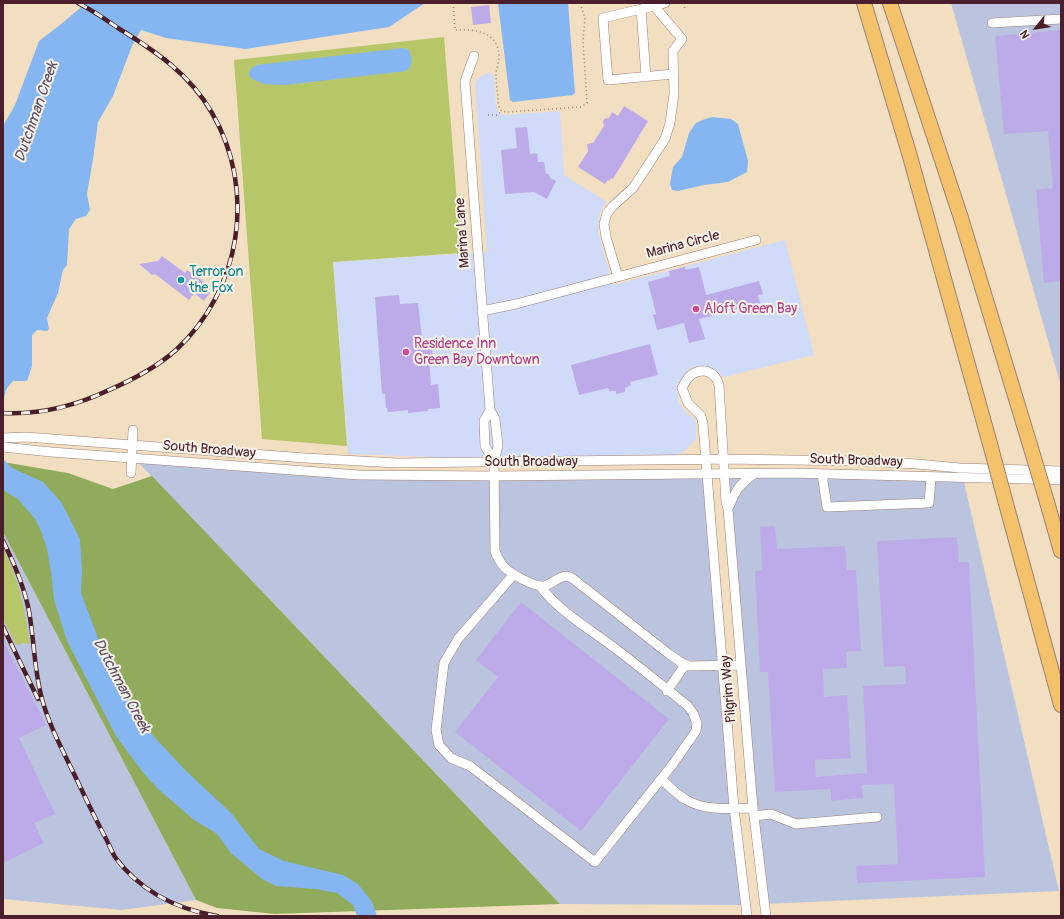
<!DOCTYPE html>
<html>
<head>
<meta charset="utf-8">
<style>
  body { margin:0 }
  #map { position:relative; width:1064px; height:919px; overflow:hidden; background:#f2dfc1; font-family:Pangolin,sans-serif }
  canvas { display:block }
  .frame { position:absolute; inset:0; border:4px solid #4a1f2b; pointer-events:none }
  .north { position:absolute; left:1016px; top:8px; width:40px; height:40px; -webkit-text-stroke:3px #f7f3e8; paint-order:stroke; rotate:240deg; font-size:11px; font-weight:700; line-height:16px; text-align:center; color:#4a1f2b }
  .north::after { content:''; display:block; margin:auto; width:14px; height:18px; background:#4a1f2b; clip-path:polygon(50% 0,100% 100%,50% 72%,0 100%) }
</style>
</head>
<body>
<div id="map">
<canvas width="1064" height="919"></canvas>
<div class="frame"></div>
<div class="north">N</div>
</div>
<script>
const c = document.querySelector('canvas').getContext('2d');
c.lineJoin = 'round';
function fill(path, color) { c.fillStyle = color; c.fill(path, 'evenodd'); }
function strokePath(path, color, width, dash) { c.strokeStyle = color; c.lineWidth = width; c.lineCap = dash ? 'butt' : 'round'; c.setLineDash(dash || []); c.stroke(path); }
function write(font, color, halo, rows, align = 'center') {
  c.font = font + ' Pangolin,sans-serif'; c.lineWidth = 4; c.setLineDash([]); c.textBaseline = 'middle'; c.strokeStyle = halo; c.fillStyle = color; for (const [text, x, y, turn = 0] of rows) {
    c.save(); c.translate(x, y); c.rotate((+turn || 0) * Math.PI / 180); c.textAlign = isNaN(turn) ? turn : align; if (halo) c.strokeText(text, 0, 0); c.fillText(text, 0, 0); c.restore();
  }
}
const built = new Path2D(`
  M489,72L494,76L496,106L498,111L501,114L506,115L560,111L564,175L607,202L602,208L599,216L598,232L613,285L785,240L814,355L724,377L708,367L698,366L688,370L677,385L679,403L688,414L695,419L696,425V439L685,451L675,455L456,458L348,454L333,262L487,252L475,84L478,78Z`);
const industrial = new Path2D(`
  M951,3H1061V386Z
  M134,458L302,472L707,475L745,905L560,904Z
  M724,474L963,478L1059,891L764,904Z
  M3,532L196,900L122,910L3,899Z`);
const green = new Path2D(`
  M444,37L461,253L333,262L347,446L262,439L234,60Z
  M3,548C19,579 25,609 30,644L23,643L18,645L15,643L3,619Z`);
const forest = new Path2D(`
  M3,462L68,473L113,489L152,476L560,904L275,914L217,908L196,900L3,532Z`);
const water = new Path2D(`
  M83,3H425L389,27L245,49L166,38L141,30L132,46L113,96L98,122L93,159L87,194L90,210L86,216L76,219L69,229L67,265L63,270L58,293L47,318L49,329L47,331L37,330L32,335V366L27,381H13L7,388L3,401V126L15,105L39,41L60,25L80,8Z
  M498,3H568L575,93L573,95L513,102L510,100Z
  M403,48L409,50C412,59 414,65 406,71L285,85L264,84L252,79L249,75C249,70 252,67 257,65Z
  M712,117L731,119L738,124L748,161L747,172L728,182L704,185L678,191L672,190L670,184L673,167L682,157L689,133L696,123L705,119Z
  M3,459L12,468L43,482L61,502L72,523L80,540L82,570L81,593L102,649L145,727L186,771L231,813L259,849L284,861L343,875L358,884L372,902L377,916H357L353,905L337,893L315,889L276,886L262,879L231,853L216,833L194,820L157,788L141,770L116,736L67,641L54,600L52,579L47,549L41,531L35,519L18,499L3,490Z`);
const building = new Path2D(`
  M489,5L491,23L473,25L471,7Z
  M1061,30V281L1044,283L1036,190L1053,188L1048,131L1004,134L995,36Z
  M624,106L648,121L613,179L611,178L609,181L608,180L605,184L578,167L588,151L587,144L593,143L604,126L603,122L604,119L609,118L612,112L618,116Z
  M527,127L530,154L537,153L538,162H544L546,174H549L550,178L556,181L547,199L534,192L505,194L501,150L517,148L515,128Z
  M162,256L185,273L187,270L204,282L201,286L210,293L204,301L194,293L189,300L155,274L152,275L139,264L158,261Z
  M685,267L686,270L699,267L706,295L759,281L763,294L758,295L760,303L699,319L705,339L689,343L684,323L657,330L653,315L656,314L648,282L670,276L669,271Z
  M399,295L400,304L418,303L422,339H427L428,348H432L433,356L429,357L431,385L438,384L440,408L428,409V411L408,413V410L388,412L387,408H386L385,393L382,394L375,297Z
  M650,344L658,375L630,382L631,385L625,388V392L616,394V391H609L608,388L579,395L571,365Z
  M775,526L777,549L845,546L847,570H856L861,651L846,652L847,668L823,669L824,697L847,695L851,758L815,760L816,777L867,773L863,686L906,684L905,666L884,667L877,541L957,537L959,562H969L985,877L857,883L856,866L898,864L894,784L862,785L863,798L831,801V789L775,792L768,672H760L755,571L762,570L760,527Z
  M521,602L669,719L581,831L455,732L498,677L476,660Z
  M3,640L46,725L19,738L55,814L34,823L44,843L3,863Z`);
const path = new Path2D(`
  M453,3L455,30C474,29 499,31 499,57C499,63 496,69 496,75C496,82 497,90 498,97C498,102 498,107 502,111L507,112L581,107L587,103L583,41L585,18L580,3
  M684,3L685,11
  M488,115H497L502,111`);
const minor = new Path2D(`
  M654,6L665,3
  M641,9L646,77
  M992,23L1061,19
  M474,56L465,81L490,410L495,419L498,446L494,462L495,551C497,557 500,562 504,567C511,574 534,587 544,586C554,584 561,572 572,578L669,654L682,663L689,666L741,665
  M618,277L606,237L604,224L607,213L613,206L633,188L665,139L670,123L674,94L673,51L682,39L654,6L603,18L608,80L674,74
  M482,311L516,304L756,240
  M490,410L484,421L485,446L494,462
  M3,438L26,437L305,458L397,463L724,459L860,461L917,464L960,468L1061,471
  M3,447L51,452L359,475L494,476L792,473L1061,480
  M131,473L133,430
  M822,474L827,507L929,503L931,477
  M728,509C735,492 738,485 754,474
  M514,574L458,639L444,663L436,730L439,745L451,758L470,766L595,862L673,764L696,731L697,723L693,713L688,706C662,685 635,663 608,643C585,626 558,610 540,586
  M667,691L685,665
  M661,779C669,786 676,794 685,799C706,812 729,808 753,808
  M754,816L771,814L796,824L877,817
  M747,916L734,808L703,424L701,416L688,403L682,388C684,384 687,378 691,375C703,367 715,371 719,385L726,502L728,509L753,808L766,916`);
const highway = new Path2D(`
  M864,3L909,153L990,444
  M890,3L961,218L1030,445
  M1005,500L1061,705
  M1047,502L1061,551`);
const rail = new Path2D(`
  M3,413C41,415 75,406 109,390C132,380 157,367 176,350C241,290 257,190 212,113C190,74 155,51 118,28C105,19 92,10 78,3
  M3,541C14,563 24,586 29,611C34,639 34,667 41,695C48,724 63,751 76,778C85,797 94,816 104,835C108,842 111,850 115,857C140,891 176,909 217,916
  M3,627L38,699`);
const highwayBridge = new Path2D(`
  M990,444L1005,500
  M1030,445L1047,502`);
const markers = [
  [181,280,4,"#0f9aa8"],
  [696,309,4,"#d1479c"],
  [406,352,4,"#d1479c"]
];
const streetNames = [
  ["Marina Lane",463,233,-94],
  ["Marina Circle",683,245,-15],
  ["South Broadway",209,450,5],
  ["South Broadway",856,461,2],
  ["South Broadway",531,462],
  ["Pilgrim Way",729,689,-95]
];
const cultureNames = [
  ["Terror on",189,272],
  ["the Fox",189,288]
];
const hotelNames = [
  ["Aloft Green Bay",704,309],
  ["Residence Inn",414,344],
  ["Green Bay Downtown",414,360]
];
const waterNames = [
  ["Dutchman Creek",37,112,-71],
  ["Dutchman Creek",121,686,62]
];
fill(built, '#d0daf9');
fill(industrial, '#bac4de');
fill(green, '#b7c669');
fill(forest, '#91ab5d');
fill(water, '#85b6f1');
fill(building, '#bdabe9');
strokePath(minor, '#9e7f76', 10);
strokePath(highway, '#9e7f76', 16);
strokePath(path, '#9e7f76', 1.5, [1, 3]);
strokePath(minor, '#fff', 9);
strokePath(highway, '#f4c26a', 14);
strokePath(rail, '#4a1f2b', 4.5);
strokePath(rail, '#f7f3e8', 3, [9]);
strokePath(highwayBridge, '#9e7f76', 16, []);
strokePath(highwayBridge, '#f4c26a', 14);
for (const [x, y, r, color] of markers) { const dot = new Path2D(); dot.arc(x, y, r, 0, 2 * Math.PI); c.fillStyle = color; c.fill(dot); strokePath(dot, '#f7f3e8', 1.5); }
write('14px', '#4a1f2b', '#f7f3e8', streetNames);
write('14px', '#0d838f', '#f7f3e8', cultureNames, 'left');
write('14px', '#b23c85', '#f7f3e8', hotelNames, 'left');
write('italic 15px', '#5c4c66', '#f7f3e8', waterNames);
</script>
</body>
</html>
